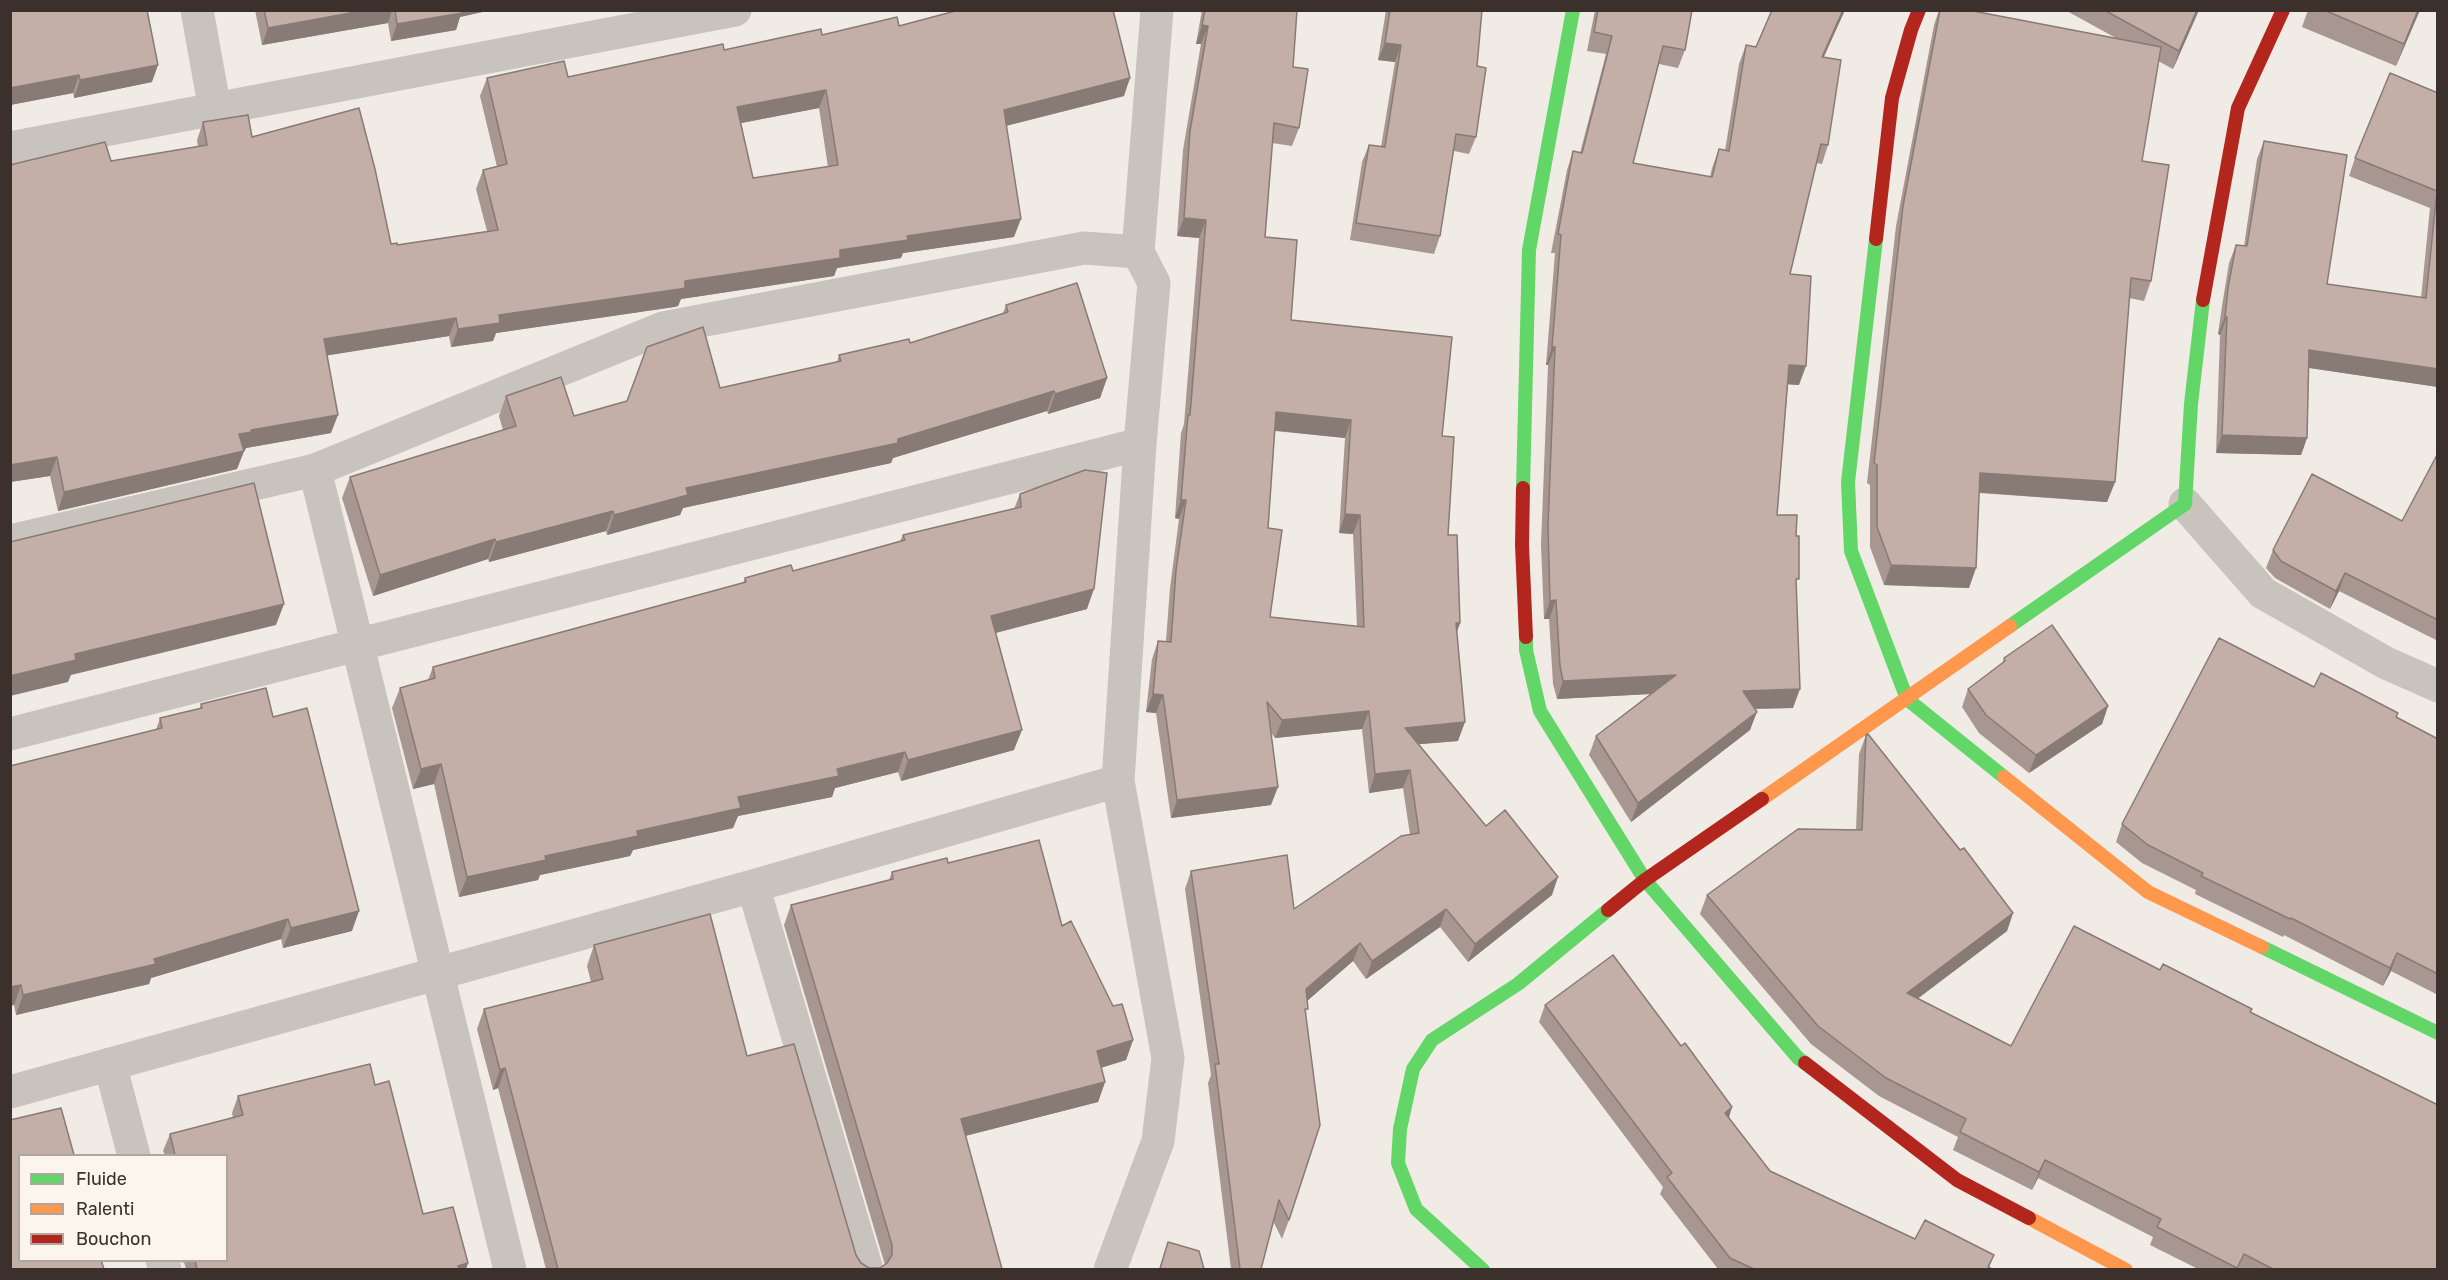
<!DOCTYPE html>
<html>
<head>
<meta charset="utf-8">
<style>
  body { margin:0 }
  #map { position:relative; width:2448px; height:1280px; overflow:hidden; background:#f0ebe5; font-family:Rubik,sans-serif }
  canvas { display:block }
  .frame { position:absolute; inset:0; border:12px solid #3b302b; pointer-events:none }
  .legend { position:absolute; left:18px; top:1154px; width:210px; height:108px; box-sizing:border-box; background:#fbf5ee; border:2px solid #aea6a0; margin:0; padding:8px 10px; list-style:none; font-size:18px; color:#3b302b }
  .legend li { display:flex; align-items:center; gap:12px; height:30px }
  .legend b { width:30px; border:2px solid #aea6a0 }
</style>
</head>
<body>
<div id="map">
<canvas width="2448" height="1280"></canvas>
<div class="frame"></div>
<ul class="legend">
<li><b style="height:8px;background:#63d668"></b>Fluide</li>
<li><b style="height:8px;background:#ff974d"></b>Ralenti</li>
<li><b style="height:8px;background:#b3261e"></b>Bouchon</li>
</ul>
</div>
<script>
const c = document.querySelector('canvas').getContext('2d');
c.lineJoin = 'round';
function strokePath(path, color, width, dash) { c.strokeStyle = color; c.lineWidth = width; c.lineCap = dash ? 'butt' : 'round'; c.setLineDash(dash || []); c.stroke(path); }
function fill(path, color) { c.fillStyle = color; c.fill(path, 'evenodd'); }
const street = new Path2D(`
  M197,10L215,110
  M10,148L735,10
  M315,470L510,1270
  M2185,504L2263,593L2386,663L2438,686
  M10,541L315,470L663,328L1084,248L1138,252
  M10,734L1140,444
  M753,886L867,1270
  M110,1064L134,1156
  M10,1092L753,886L1118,781
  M162,1260L165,1270
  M1110,1270L1158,1141L1168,1058L1118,781L1140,444L1154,283L1138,252L1157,10`);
const fast = new Path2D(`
  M1876,239L1848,482L1851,551L1907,699L2004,777
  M1523,488L1529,250L1573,10
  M2010,626L2185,504L2191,404L2203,300
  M1526,637V650L1540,711L1645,880L1798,1058L1805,1063
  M2262,947L2438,1033
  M1483,1270L1416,1209L1398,1163L1400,1129L1413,1069L1432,1040L1518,984L1608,910`);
const slow = new Path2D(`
  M2004,777L2148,892L2262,947
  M1762,799L2010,626
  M2029,1218L2126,1270`);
const jam = new Path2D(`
  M1876,239L1892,98L1911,30L1919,10
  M2203,300L2238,108L2283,10
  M1523,488L1522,545L1526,637
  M1608,910L1645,880L1762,799
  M1805,1063L1957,1180L2029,1218`);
const wall = new Path2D(`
  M10,10L152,82L74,98L73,93L10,105Z
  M255,10H491L460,17L456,30L391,41L388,23L262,45Z
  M1202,10H1297L1293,67L1299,128L1292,146L1272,143L1265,237L1291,320L1442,436L1448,535L1460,623L1457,632L1458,741L1418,744L1486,826L1552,895L1468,962L1440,927L1366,979L1353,961L1307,1001L1289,1220L1282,1239L1273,1221L1261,1269H1231L1208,1083L1211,1075L1185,889L1191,871L1294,909L1410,835L1403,788L1369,793L1362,729L1275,738L1271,733V805L1171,818L1156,713L1146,712L1152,659L1158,641H1166L1170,588L1179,519L1175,518L1181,433L1184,424L1199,238L1177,236L1183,150L1201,44H1196ZM1275,431L1345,438L1339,533L1353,534L1357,627L1270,617L1268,528Z
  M1386,10H1482L1477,66L1476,137L1469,154L1454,151L1440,236L1434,254L1350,240L1362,162L1369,145L1381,147L1395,62L1378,60Z
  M1595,10H1692L1685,50L1678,68L1659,64L1633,163L1710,177L1712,168L1719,149L1725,151L1739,64L1746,45L1756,47L1845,10L1824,57L1828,145L1822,164L1816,163L1790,274L1799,385L1788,384L1777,515L1796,536V587L1793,708L1755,709L1750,730L1631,822L1589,755L1596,736L1650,694L1557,699L1553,684L1549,619H1544L1541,545L1548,365H1546L1555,253H1551L1567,170L1573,151L1580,153L1606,54L1587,51Z
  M1939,10H1968L2116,38L2065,10H2199L2173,69L2158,61L2142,161L2151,281L2144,301L2129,298L2115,482L2107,502L1979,493L1969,588L1884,585L1870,547V485L1867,483L1896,226L1934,25Z
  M2308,10H2420L2396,66L2302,27Z
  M899,26L1124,96L1006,126L1014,237L903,253L901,258L837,268L834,276L681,299L678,306L674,307L496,333L493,341L451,347L449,336L327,355L331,433L246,448L245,450L244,451L237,469L58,511L50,476L10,482V165L111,161L198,147L197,140L203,122L252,137L391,244L397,245L487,231L476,189L483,170L497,167L480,96L487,78L568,77L724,50L822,35ZM819,108L828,167L753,178L741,123Z
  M2438,93V387L2309,368L2307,438L2301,455L2216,453L2220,335L2218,334L2222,306L2229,263L2236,245L2244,246L2257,159L2264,141L2327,284L2421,298L2430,208L2349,176L2355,158Z
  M1006,305L1107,378L1100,398L1048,414L1047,411L893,458L891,463L683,508L680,515L607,535L606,531L489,562L488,559L373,596L342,498L350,477L503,430L499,416L506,396L574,416L720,388L837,362L839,355L910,343L1003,313Z
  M2438,453V641L2339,591L2330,609L2275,578L2266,568L2273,550L2402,521Z
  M1020,494L1087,609L995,633L1014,750L901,781L898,772L835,788L832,797L738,816L733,828L633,850L630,856L540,875L538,880L459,897L434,784L413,789L392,708L400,688L428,680L433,667L743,583L745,578L793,571L900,541L903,535L1014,509Z
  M2004,658L2108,706L2102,724L2029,773L1979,733L1962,707L1968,689L2002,664Z
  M2314,687L2398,713L2396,718L2438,739V995L2391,971L2383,986L2284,935L2283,937L2195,894L2196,890L2142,863L2116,842L2122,824Z
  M201,704L273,717L352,931L283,948L281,939L151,978L149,984L16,1015L14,1005L10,766L156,730L160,718L200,708Z
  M1866,735L2013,913L2007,931L1917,999L2011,1046L2160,970L2251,1013L2438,1269H2198L2150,1245L2153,1237L2038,1178L2032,1190L1953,1150L1958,1137L1879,1096L1811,1044L1700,914L1707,895L1856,830L1859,754Z
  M948,863L1062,926L1113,1006L1133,1040L1126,1060L1101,1068L1105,1082L1098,1102L965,1136L1002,1269H546L498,1088L493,1090L477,1029L484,1009L591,982L587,966L594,945L747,1056L861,1263L869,1268H880L885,1265L784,925L791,905L889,880L892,872Z
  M1545,1005L1681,1046L1732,1107L1729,1118L1770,1171L1915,1239L1994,1255L1989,1268L1992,1269H1718L1660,1194L1663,1187L1539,1022Z
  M375,1085L423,1214L468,1263L466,1269H186L184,1262L182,1263L181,1260H226V1155H165L163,1151L170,1134L233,1118L232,1113L238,1096Z
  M1168,1242L1204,1269H1159Z`);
const shadedWall = new Path2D(`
  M367,10H392L388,23L262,45L268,28Z
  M457,10H491L460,17L456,30L391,41L397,24Z
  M1843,10H1845L1815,75L1822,57Z
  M2197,10H2199L2173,69L2179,51Z
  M2418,10H2420L2396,66L2404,44Z
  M1202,25L1208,26L1201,44H1196Z
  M1385,43L1401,45L1395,62L1378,60Z
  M158,65L152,82L74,98L80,80Z
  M79,75L73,93L10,105V88Z
  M1130,78L1124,96L997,128L1004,110Z
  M826,90L819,108L731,125L737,107Z
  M1184,218L1206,220L1199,238L1177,236Z
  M1021,219L1014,237L903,253L901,258L837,268L834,276L681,299L678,306L674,307L496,333L493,341L451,347L458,329L499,315L685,281L840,250L907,236Z
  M2225,317H2227L2220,335L2218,334Z
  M456,318L449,336L318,357L324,339Z
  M1552,347H1555L1548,365H1546Z
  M2309,350L2438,369V387L2303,367Z
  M1789,365L1806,366L1799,385L1783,384Z
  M1107,378L1100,398L1048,414L1055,394Z
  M1054,391L1047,411L893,458L891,463L683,508L680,515L607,535L614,515L686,488L898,439Z
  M1276,412L1351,420L1345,438L1270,430Z
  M338,415L331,433L246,448L245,450L233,452L239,434L251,430Z
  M2222,435L2307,438L2301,455L2216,453Z
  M244,451L237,469L58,511L64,492Z
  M57,457L50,476L10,482V465Z
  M1980,473L2115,482L2107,502L1973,492Z
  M1181,500H1186L1179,519L1175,518Z
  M613,511L606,531L489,562L496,542Z
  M1345,514L1360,515L1353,534L1339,533Z
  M495,539L488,559L373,596L380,575Z
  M1891,565L1976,568L1969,588L1884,585Z
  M2345,573L2339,591L2330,609L2336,591Z
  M1094,589L1087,609L984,636L991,616Z
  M1556,600L1549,619H1544L1550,601Z
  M284,604L276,625L71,675L68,682L10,696V676L75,654Z
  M1456,623H1460L1453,642Z
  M1676,675L1669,693L1557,699L1563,681Z
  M1800,689L1793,708L1737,709L1743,691Z
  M1153,694L1163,695L1156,713L1146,712Z
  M2108,706L2102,724L2029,773L2036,755Z
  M1369,711L1362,729L1275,738L1282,720Z
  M1757,712L1750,730L1631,822L1638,803Z
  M1465,722L1458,741L1398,746L1405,728Z
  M1022,730L1014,750L901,781L908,760Z
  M905,752L898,772L835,788L832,797L738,816L733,828L633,850L630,856L540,875L538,880L459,897L467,877L637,831L738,797L837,769Z
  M441,764L434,784L413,789L421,769Z
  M1410,770L1403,788L1369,793L1375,774Z
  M1278,787L1271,805L1171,818L1177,800Z
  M1558,877L1552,895L1468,962L1475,944Z
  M1446,909L1440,927L1366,979L1372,961Z
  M359,911L352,931L283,948L291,928Z
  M2013,913L2007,931L1900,1012L1907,993Z
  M288,919L281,939L151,978L149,984L16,1015L23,995L154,959Z
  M1360,943L1353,961L1299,1008L1306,989Z
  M2397,953L2391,971L2383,986L2390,968Z
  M21,985L14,1005L10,1006V987Z
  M1133,1040L1126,1060L1090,1071L1097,1051Z
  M505,1068L498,1088L493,1090L500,1070Z
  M1105,1082L1098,1102L953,1139L961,1119Z
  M1732,1107L1726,1125L1725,1113Z
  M2045,1160L2038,1178L2032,1190L2039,1172Z
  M468,1263L466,1269H457L458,1266Z`);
const building = new Path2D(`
  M10,10H147L158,65L80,80L79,75L10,88Z
  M264,10H367L268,28Z
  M395,10H461L462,13L397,24Z
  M959,10H1113L1130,78L1004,110L1021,219L907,236L908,240L840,250V258L685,281V288L680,289L499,315L500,323L458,329L456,318L324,339L338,415L251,430L252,432L239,434L244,451L64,492L57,457L10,465V165L105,142L111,161L207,145L203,122L248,115L252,137L359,108L375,169L391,244L397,243V245L498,230L483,170L507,164L487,78L564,61L568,77L723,44L724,50L821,29L822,35L897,17L899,26ZM826,90L838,165L753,178L737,107Z
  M1205,10H1297L1293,67L1308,69L1299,128L1274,123L1265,237L1297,240L1291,320L1452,337L1442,436L1454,437L1448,535H1457L1460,623H1456L1465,722L1405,728L1486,826L1505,810L1558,877L1475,944L1446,909L1372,961L1360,943L1306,989L1308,1009H1305L1320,1125L1289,1220L1279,1200L1261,1269H1240L1215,1064H1219L1191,871L1287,855L1294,909L1401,836L1419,833L1410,770L1375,774L1369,711L1282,720L1267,702L1278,787L1177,800L1163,695L1153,694L1158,641L1171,642L1176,570L1186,500H1181L1188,415H1190L1206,220L1184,218L1190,131L1208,26L1202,25ZM1276,412L1351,420L1345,514L1360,515L1364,627L1270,617L1282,530L1268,528Z
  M1390,10H1482L1477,66L1486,68L1476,137L1456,134L1440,236L1356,223L1369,145L1385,147L1401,45L1385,43Z
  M1598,10H1692L1685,50L1663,46L1633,163L1712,177L1719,149L1729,151L1746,45L1756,47L1772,10H1843L1822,57L1841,60L1828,145L1821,144L1790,274L1811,276L1806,366L1789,365L1777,515H1797L1796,536H1799V579H1796L1800,689L1743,691L1757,712L1638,803L1596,736L1676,675L1563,681L1560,666L1556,600L1550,601L1548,526L1555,347H1552L1561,235L1558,234L1573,151L1582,153L1612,36L1594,32Z
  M1940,10H1968L2161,47L2142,161L2169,165L2151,281L2131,278L2115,482L1980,473L1976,568L1891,565L1877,527V465L1874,463L1903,206Z
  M2104,10H2197L2179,51Z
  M2324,10H2418L2404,44Z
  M2390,73L2438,93V369L2309,350L2307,438L2222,435L2227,317H2225L2228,288L2236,245L2247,246L2264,141L2347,155L2327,284L2426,298L2437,191L2355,158Z
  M1077,283L1107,378L1055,394L1054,391L898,439V443L686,488L688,495L614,515L613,511L496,542L495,539L380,575L350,477L516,426L506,396L561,377L574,416L627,401L647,347L703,327L720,388L841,361L839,355L909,339L910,343L1008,312L1006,305Z
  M2438,453V620L2345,573L2336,591L2281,561L2273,550L2312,474L2402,521Z
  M1085,470L1107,473L1094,589L991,616L1022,730L908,760L905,752L837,769L839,776L738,797L741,808L637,831L638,836L545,856L546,860L467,877L441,764L421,769L400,688L435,678L433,667L746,582L745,578L791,565L793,571L905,540L903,535L1021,507L1020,494Z
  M254,483L284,604L75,654L76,660L10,676V542Z
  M2052,625L2108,706L2036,755L1986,715L1968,689L2005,661L2004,658Z
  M2219,638L2314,687L2321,673L2398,713L2396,717L2438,739V974L2397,953L2390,968L2291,918L2290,919L2201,876L2203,873L2148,845L2122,824Z
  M266,688L273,717L307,708L359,911L291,928L288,919L154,959L156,964L23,995L21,985L10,987V766L162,728L160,718L202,708L201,704Z
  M1868,734L1960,850L1964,848L2013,913L1907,993L2011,1046L2074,926L2160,970L2163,964L2252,1009L2250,1012L2438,1105V1269H2273L2244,1254L2237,1268L2157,1227L2161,1219L2045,1160L2039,1172L1960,1132L1966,1119L1886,1078L1818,1026L1707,895L1798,829L1862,830L1866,735Z
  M1039,840L1062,926L1071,921L1113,1006L1122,1004L1133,1040L1097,1051L1105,1082L961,1119L1002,1269H558L505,1068L500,1070L484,1009L603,979L594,945L710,914L747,1056L794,1044L856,1255L861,1263L869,1268H880L887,1263L892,1255V1245L791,905L893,879L892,872L947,858L948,863Z
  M1613,955L1681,1046L1685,1043L1732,1107L1725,1113L1770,1171L1915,1239L1925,1220L1994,1255L1988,1267L1992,1269H1754L1730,1258L1667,1177L1672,1173L1545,1005Z
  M370,1064L375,1085L389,1081L423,1214L453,1207L468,1263L458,1266L459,1269H197L195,1260H226V1155H175L170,1134L243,1115L238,1096Z
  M61,1108L74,1155H20V1260H101L104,1269H10V1120Z
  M1168,1242L1199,1251L1204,1269H1160Z`);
strokePath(street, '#c9c3be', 33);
strokePath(fast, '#63d668', 14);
strokePath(slow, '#ff974d', 14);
strokePath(jam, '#b3261e', 14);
fill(wall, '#a89690');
fill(shadedWall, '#887a75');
fill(building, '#c3afa7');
strokePath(building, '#887a75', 1.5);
</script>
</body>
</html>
